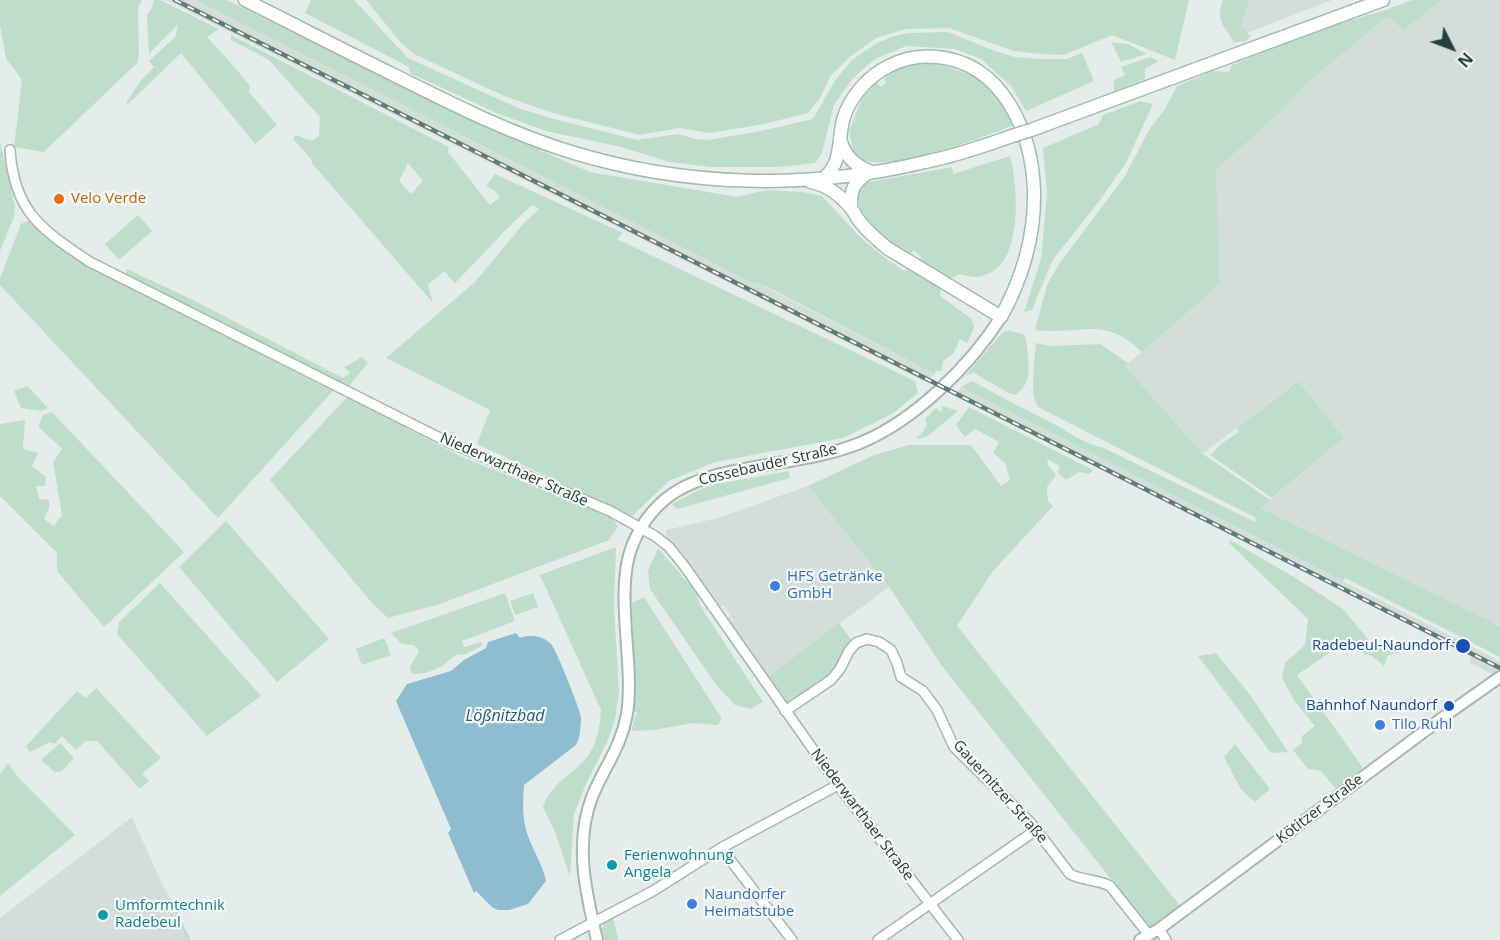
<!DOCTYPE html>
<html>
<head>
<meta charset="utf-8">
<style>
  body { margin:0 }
  #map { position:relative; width:1500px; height:940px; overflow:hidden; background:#e4edeb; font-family:"Open Sans",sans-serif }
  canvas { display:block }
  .north { position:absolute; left:1422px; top:18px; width:60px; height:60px; -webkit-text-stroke:4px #f5faf8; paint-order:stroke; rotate:132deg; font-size:16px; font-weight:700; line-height:24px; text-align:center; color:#243f3c }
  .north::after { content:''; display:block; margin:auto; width:21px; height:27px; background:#243f3c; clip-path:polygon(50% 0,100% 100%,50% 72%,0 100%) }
</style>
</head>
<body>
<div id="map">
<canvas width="1500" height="940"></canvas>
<div class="north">N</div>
</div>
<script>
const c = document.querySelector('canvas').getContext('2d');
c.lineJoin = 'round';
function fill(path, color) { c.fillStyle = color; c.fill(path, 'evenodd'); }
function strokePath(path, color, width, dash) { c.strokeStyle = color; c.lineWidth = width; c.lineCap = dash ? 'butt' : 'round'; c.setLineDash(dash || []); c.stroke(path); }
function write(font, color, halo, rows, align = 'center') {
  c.font = font + ' "Open Sans",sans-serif'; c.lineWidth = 4.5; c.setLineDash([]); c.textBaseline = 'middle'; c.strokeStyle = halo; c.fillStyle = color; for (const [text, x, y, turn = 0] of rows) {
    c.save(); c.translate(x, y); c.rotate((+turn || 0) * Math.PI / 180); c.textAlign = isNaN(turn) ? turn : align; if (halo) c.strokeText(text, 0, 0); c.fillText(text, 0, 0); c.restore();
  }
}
const built = new Path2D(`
  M166,0H196L751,282L764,285L771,290L935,374L926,382Z
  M1241,0H1332L1239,36Z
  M1442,0H1500V626L1261,508L1344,438L1297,381L1203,454L1125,366L1220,284L1216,170L1276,116L1310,81L1382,21L1390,17L1403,31Z
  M961,387L1500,661V672L1493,675L1469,662L1471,656L1462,651L953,395Z
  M808,486L889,587L768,677L728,621L730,613L724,606H717L666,537V530L718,518Z
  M132,817L187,940H0V918Z`);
const green = new Path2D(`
  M0,0H142L138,8L139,57L137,63L44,152L14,147L22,80L6,58L0,25Z
  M154,0H160L219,29L207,37C223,54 236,68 250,86L249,92L277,125L255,144L181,53L128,104L126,103L141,80L154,67L149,61L176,36L178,24L149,54L147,14L152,8Z
  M196,0H227L458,114L590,172L737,197L766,190L803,192L822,196L858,235L880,254L904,271L907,269L941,288L940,296L972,319L974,328L967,343L960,339L953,354L943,361L942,371H935V374L764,285L751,282Z
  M311,0H354L408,58L518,108L554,119L637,140L678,134L696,139L709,140L766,130L813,119L836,79L852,60L877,43L894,36L908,33L948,32L995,51L1015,57L1037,59H1067L1082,53L1094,81L1026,111L1011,86L981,59L955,49L906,46L875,59L852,79L834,105L822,153L815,163L778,167H711L670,162L621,147L546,131L499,114L410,73L409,67L305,13Z
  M366,0H1189L1175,60L1112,35L1064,55L1040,54L1014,51L949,28L906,29L876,38L850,57L831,75L820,98L808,113L764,124L710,133L679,128L640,135L553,113L504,96L414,54L401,43Z
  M1223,0H1249L1241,27L1251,36L1245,42H1234C1224,25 1215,21 1223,0Z
  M1412,0H1442L1403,31L1390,17L1382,21L1310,81L1276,116L1216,170L1220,284L1142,352C1103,314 1080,336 1035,330L1047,285L1059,264L1125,176L1149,130L1165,109L1177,86L1212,71L1229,72L1232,65L1320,29L1386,10Z
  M231,35L449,147L448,152L490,205L500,197L494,190L486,186L495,174L623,233L617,239L915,381L918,393L892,414L843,438L715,462L669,481L632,516L477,444L490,410L386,358L475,282L523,224L539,209L532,205C505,229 481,257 455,283L444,271L428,285L433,303L311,162L312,160L293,139L295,135L312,141L319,136L320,117L269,60L231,40ZM408,163L423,181L411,194L399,181Z
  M1111,42L1128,44L1147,54L1121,62Z
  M1150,57L1159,61L1145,69V79L1114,92V80L1125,75L1121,67Z
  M925,62C952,68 979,73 998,96C1005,104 1009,116 1014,125C985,137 895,170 867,161C863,160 858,156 854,154L849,131L862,98L876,83L880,87L886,83L884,78L896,70Z
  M1140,101L1153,104L1126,163L1100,200L1052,261L1032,310L1024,312L1041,259L1047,193L1043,148L1099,124L1103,115Z
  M0,142L15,206L14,217L0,251Z
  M1010,156C1018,186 1023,257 990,273C986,274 981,277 977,277C971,277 964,275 959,274L949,280L919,261L921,257L914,250L909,255C885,238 858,222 857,190L869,182L952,167L953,174Z
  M138,215L152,231L119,260L105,244Z
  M29,220L59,247L92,269L333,391L218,518L0,285V278L21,224Z
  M127,269L193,300L343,378L350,373L344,367L362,357L368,363L348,387L125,275Z
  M1008,330L1025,335C1028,354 1035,385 1015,395L1007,392L974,373L966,375L1002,333Z
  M1036,343L1051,346L1100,344L1128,363L1125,366L1203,454L1270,500L1261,508L1500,626V657L1345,578L1343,581L961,387L972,381C999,396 1027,410 1054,424C1071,433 1084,444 1104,448L1255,522L1256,518L1038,407C1029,394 1035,359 1036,343Z
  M1298,381L1344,438L1272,498L1210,455L1222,443L1239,432L1237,428Z
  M27,386L48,408L42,411L21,408L14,391Z
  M347,397L460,456L612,518L618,527L609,540L440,604L388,618L371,602L270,480Z
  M942,406L958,411L928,436L918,439L916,437L921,435L927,424L925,419L936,408L940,412L943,410L941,407Z
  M969,407L1093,470L1090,474L1079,472L1066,480L1058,473L1060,466L1047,459L1048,465L1056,475L1047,487L1048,501L1053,506L993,571L957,626L1181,907L1149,927L942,666L889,587L808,486L874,455L909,445H971L1001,486L1010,480L1005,463L993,453L999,442L975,429L965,437L956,425Z
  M52,412L184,552L104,627L57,571V553L0,496V424L25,420L23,449L38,453L32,466L46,477L45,486H36L39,499L49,500V508L44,519L54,526L62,515L53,462L62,449L38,426L43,415Z
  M789,471L790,478L677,509L672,504L701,489L717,484Z
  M226,521L329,639L277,682L179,567Z
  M1230,540L1294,577L1343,609L1372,644L1388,642L1396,653L1388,655L1384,666L1372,656L1339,646L1297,675L1363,768L1336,789L1321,771L1308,769L1293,750L1302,743V736L1315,726L1294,700L1282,678L1285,663L1305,645L1308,619L1229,543Z
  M616,547L614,605L619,692L615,720L607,742L586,784L574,814L570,877L555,832L543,807C553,781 569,778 586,758C597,745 600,727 601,710L540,575Z
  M658,548L696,592L701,607L763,702L750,709L735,705L717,686L650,589L648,571Z
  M160,583L261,696L207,736L117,634L119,622Z
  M505,593L515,621L462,641L464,647L481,642L482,646L466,654L456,655L442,666L426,673L412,674L410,667L419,651L414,645L402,644L391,633Z
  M533,593L538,607L515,615L510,601Z
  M644,597L722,719L718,725L693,723L654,730L631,731L637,712H634L632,603Z
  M839,623L852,641L831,676L788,705L768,677Z
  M384,638L391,655L362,665L356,649Z
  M1216,653L1251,696L1288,752L1271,753L1198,656Z
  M96,688L161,758L142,774L149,781L141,788L138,787L97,741H85L76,750L62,736L54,744L50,742L30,752L26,746L77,691L86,698Z
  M60,743L74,758L62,771L55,772L41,760Z
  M1235,744L1270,789L1255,802L1240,788L1224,757Z
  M8,763L17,776L75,835L0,896V774Z
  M161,880L191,940H187Z
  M613,917L618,940H603L602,929L604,921Z`);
const water = new Path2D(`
  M516,633L520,638C530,634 543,636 551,644C556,649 580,709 581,717C581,726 580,738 576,745L524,785C523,800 522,818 527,833C532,849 543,865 546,881L528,904L509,910H498L492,907L476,891L474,893L448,833L451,829L396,701L407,684L451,671L464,660L486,648L488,642Z`);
const minor = new Path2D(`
  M10,150C14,212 42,230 90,262L448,442L610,511L655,536L669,547L685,567L838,785L958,940
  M785,711L831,680L840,669L849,651L856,643L867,639L879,642L891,650L897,663L901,677L923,691L937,710L954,747L1031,823L1070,874C1083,881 1097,879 1110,886L1149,935
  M721,848L792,940
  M1159,929L1166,940
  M560,940L653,891L721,848L838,785
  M878,940L1036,830`);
const tertiary = new Path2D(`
  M597,940C586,893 574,844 592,797C604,767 621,748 627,714C635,663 614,593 632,546C655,490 695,478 750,468C787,461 825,457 860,443C914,421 970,366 1001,317
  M1140,940L1159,929L1453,710L1500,677`);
const secondary = new Path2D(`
  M245,0C295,25 345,51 396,76C452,104 509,133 571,152C685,187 808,190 925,162C955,156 984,146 1012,136
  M1031,130L1383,0
  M841,142C846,158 857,167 872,172
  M811,182C827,185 840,195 851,208C855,213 857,219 862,224C869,233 878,240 887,248L1001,317C1022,279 1035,235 1034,191C1032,132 1003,63 937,57C920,55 904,58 889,66C868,76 849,98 843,120C838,141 842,163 824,178
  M851,208C850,191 853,183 868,173`);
const rail = new Path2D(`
  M175,0L1500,668`);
const secondaryBridge = new Path2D(`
  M1012,136L1031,130`);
const markers = [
  [59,199,6,"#e8710a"],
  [775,586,6,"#3f7fe0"],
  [1463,646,8,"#1a4fb4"],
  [1449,706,6,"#1a4fb4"],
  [1380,725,6,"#3f7fe0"],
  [612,865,6,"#0f9aa8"],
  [692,904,6,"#3f7fe0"],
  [103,915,6,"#0f9aa8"]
];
const foodNames = [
  ["Velo Verde",71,199]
];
const streetNames = [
  ["Cossebauder Straße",768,465,-13],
  ["Niederwarthaer Straße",514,470,24],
  ["Gauernitzer Straße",1000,792,48],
  ["Kötitzer Straße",1320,809,-37],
  ["Niederwarthaer Straße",862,815,53]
];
const shopNames = [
  ["HFS Getränke",787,577],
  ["GmbH",787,594],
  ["Tilo Ruhl",1392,725],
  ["Naundorfer",704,895],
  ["Heimatstube",704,912]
];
const transitNames = [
  ["Radebeul-Naundorf",1450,646],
  ["Bahnhof Naundorf",1437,706]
];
const cultureNames = [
  ["Ferienwohnung",624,856],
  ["Angela",624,873],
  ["Umformtechnik",115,906],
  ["Radebeul",115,923]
];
const waterNames = [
  ["Lößnitzbad",505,716]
];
fill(built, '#d3ddda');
fill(green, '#bedecb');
fill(water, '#8ebcd1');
strokePath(minor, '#a7b5b3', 12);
strokePath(tertiary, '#a7b5b3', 14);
strokePath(secondary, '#a3b9b4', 15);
strokePath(minor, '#fff', 9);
strokePath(tertiary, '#fff', 10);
strokePath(secondary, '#fff', 12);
strokePath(rail, '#5f7a77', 4.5);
strokePath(rail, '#f5faf8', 2, [7]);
strokePath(secondaryBridge, '#a3b9b4', 15, []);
strokePath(secondaryBridge, '#fff', 12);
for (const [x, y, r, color] of markers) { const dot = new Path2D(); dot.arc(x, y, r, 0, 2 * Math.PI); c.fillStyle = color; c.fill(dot); strokePath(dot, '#f5faf8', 2); }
write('15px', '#c56008', '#f5faf8', foodNames, 'left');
write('15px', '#243f3c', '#f5faf8', streetNames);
write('15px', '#366cbe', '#f5faf8', shopNames, 'left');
write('15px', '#164399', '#f5faf8', transitNames, 'right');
write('15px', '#0d838f', '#f5faf8', cultureNames, 'left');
write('italic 16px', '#1f5d7a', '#f5faf8', waterNames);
</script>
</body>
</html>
